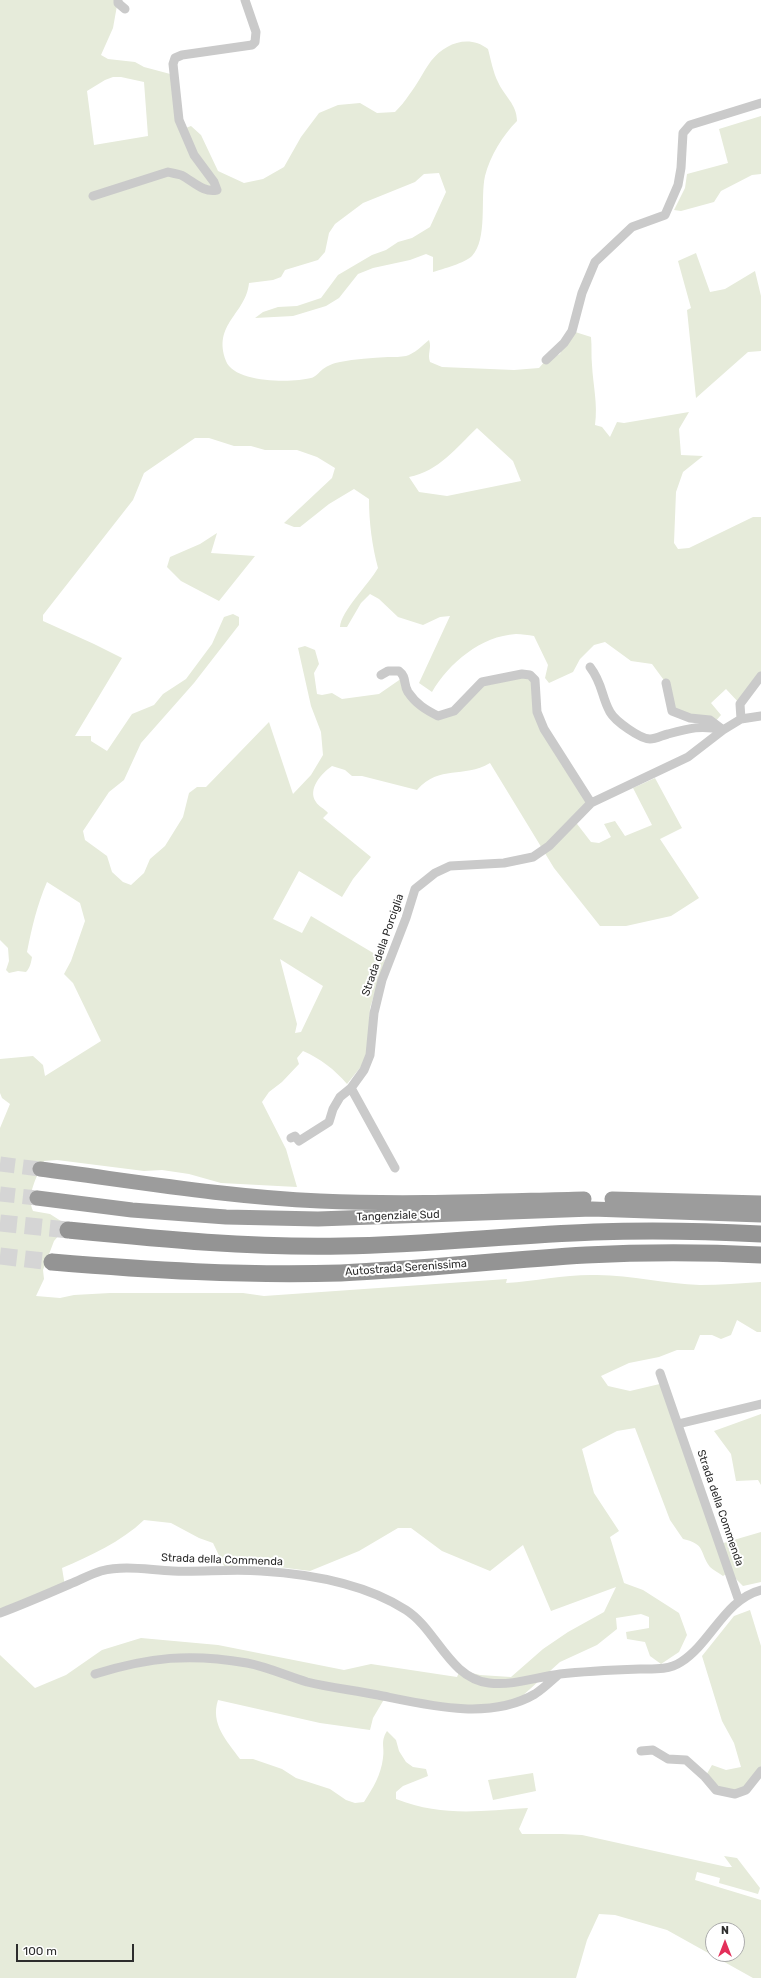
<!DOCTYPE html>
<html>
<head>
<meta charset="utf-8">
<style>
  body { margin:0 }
  #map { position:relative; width:761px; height:1978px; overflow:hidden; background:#fff; font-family:Rubik,sans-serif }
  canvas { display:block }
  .north { position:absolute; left:705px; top:1922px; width:40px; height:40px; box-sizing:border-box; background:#fff; border:1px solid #ababab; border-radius:50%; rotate:0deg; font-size:11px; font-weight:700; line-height:16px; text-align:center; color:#2d2d2d }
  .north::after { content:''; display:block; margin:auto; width:14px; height:18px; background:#e32f5a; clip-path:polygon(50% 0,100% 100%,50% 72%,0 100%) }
  .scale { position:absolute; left:16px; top:1944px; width:118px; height:18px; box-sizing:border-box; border:2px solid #2d2d2d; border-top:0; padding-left:5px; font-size:12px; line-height:14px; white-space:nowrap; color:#2d2d2d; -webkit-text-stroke:3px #fff; paint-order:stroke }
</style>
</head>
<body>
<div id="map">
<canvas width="761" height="1978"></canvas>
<div class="north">N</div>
<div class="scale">100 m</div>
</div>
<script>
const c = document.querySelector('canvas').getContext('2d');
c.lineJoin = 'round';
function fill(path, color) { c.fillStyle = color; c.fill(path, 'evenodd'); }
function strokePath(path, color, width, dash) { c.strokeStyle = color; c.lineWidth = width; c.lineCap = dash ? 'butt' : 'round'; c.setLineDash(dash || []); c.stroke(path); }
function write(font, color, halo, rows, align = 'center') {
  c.font = font + ' Rubik,sans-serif'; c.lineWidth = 4; c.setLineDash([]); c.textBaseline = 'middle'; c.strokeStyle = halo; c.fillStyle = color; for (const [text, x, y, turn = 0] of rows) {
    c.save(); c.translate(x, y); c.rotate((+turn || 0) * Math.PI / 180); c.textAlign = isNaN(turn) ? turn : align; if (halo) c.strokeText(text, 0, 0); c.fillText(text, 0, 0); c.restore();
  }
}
const green = new Path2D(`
  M0,0H118L113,28L101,55L108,59L135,62L144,67L174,75L183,129L191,126L201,135L218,171L244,183L263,179L284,167L301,137L319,113L338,105L360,103L377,113L395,112C400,107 405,101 409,95C417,85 423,72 431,61C445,43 469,34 488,49C491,60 493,72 498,82C504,96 517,104 517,121C503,135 490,156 485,176C480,198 488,239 472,256C465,263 443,269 433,272V257L426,254L410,260L373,268L358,274L339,298L326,306L293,316L255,318L263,312L278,307L297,306L321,298L338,275L372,255L386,250L398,242L412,238L430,227L446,192L439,173L424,174L415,182L363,203L335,224L329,233L325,252L318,260L285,270L281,277L273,280L249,283C246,314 212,324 226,361C234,383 292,383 311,378C316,377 319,372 323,369C327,366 334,363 340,362C355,359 372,358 388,357C394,357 401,357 406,356C414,354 423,345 429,340C432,348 427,354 430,362L442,367L514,370L539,368L546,360L560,354L564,343L572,331L591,337C592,347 591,356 592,365C593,385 598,404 595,425L602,427L610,437L617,422L624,423L689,412L679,429L681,455L703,456L683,472L676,492L674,543L678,549L689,548L753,517H761V676L740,704L726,689L711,703L721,715L714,723L672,711L666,683L652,664L631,661L605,642L594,645L580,659L573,672L549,683L545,678L548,665L534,636C528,635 522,634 516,634C481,636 449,663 432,692L419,683L450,616L440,617L423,625L398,617L379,599L370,594L361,603L347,627H340C341,611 369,584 378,568C372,546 369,522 369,499L354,489L329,504L300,527H294L284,523L332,478L335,468L317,457L297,450H265L251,446H234L209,438H195L144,473L133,500L43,615V621L94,644L122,658L75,736H91V741L107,751L132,714L154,705L163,694L186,679L212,644L224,617L233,614L239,617V625L194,683L141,743L124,780L109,792L83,831L85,840L107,856L112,872L123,882L131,885L144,873L150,859L165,846L183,817L189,793L197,787H206L269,722L293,794L311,775L323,755L321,732L311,706L298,648L305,646L315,650L319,664L314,673L317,694L322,695L332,693L342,699L379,694L405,676L407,689L431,712L454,711L482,682L530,675L537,712L591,803L574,820L591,842L599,843L611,837L604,824L615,821L625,836L652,825L633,788L655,778L682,828L660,839L699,898L671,916L626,926H600L554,868L490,763C463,779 440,764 417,790L362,776H352L345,770L332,766C322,773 307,789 316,802C318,806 325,809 328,813L323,818L371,857L353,879L342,897L299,871L273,919L302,933L311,916L385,960L370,1008L368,1049L363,1064L347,1084C334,1069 321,1059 303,1051L297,1058L299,1064L282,1082L269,1092L262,1102L286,1149L297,1187L221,1183L189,1174L162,1170L144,1171L57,1160L44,1161C37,1176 26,1195 33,1211L50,1214L64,1223L60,1234L54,1241L43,1270L44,1279L36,1296L60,1298L74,1295L110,1293H243L264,1296L507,1279L506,1283C537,1281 567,1274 597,1275C632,1275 666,1284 700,1285C720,1285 741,1283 761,1282V1332H757L737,1320L731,1335L721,1339L712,1335H700L694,1350H677L659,1357L629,1363L601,1376L608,1386L630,1391L664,1383L720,1544L761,1532V1582L743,1586L729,1572L723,1576C719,1573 713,1570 710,1567C699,1552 706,1544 683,1539L670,1520L635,1428L617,1431L582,1449L594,1493L619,1531L610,1537L624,1583L643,1590L679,1613L687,1635L679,1652L661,1664L650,1656L645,1642L627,1639L626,1632L649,1628V1617L641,1614L616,1618L617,1629L597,1645L560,1662L520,1698L475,1708L386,1696L373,1718L370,1730L320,1723L218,1700C210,1724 227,1741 240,1759H253L282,1769L296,1778L330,1789L346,1800L355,1803L364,1802C373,1788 381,1775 383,1758C385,1747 380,1742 387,1731L396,1740L399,1751L406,1762L413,1767L426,1769L428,1776L403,1786L396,1792V1799C442,1817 480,1811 528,1808L519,1829L522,1834H562L582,1835L727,1867H732L724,1856L737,1858L760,1888L758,1894L719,1883L720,1878L697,1872L695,1880L761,1900V1978H753L667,1930L615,1915L599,1914L587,1940L576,1978H0V1655L35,1688L66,1675L102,1650L141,1638L218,1645L344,1670L371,1664L457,1677L460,1670L480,1675L511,1677L543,1649L568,1632L604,1612L616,1587L551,1611L523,1545L490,1571L442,1551L411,1528H398L359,1551L310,1571L271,1566H224L213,1543L199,1538L171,1523L144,1520C121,1542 90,1556 62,1568L65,1586L0,1613V1128L10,1104L2,1098L0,1093V1059L33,1056L43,1065L45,1076L101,1041L73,983L64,974L71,961L85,921L80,903L47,882C37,905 32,927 27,952L32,957C31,963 30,968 26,972L18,971L9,973L6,970L9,961L8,948L0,940ZM113,77H121L144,82L148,136L94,145L87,91L105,80ZM477,428L513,461L521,481L447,496L419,492L409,477C439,471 456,448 477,428ZM280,959L323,986L301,1032L295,1033L297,1024ZM713,1930H737V1954H713Z
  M761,116V174L752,175L721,191L714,202L681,211L674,210L685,188L687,174L728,163L719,129Z
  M696,253L710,292L725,289L755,271L761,296V351L748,352L696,398L687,310L691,308L678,261Z
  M217,533L211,553L255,556L219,601L181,581L167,567L170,557L200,544Z
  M761,1414V1485L758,1480L736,1481L731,1454L714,1431Z
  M750,1610L761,1646V1771L746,1790H716L705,1777L712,1765L726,1770L741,1767L734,1743L722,1721L702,1656L734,1616Z
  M533,1773L536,1791L493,1800L488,1780Z`);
const trunkTunnel = new Path2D(`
  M0,1164L40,1169
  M0,1194L37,1198`);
const motorwayTunnel = new Path2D(`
  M0,1223L68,1230
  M0,1256L52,1262`);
const minor = new Path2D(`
  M118,0V3L125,9
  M93,196L168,172C172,173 177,174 181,175C193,181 203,193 217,190L214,182L194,155L179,120L173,64L175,58L182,55L252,45L255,42L256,32L245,0
  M546,360L564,343L572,331L582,293L595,262L632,227L665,215L678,185L681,168L683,133L690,125L761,103
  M590,667C603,684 601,696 610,712C615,721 640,739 650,739C656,739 663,735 668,734C690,728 701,725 723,730
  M381,675L388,671H399C407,677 403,684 408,692C416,704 426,710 438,716L454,711L482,682L522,674L530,675L535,680L537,712L544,729L591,803
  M666,683L672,711L690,718L710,720L722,729
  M741,719L740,704L761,676
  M351,1088L395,1168
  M291,1138L295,1136L299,1141L329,1122L333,1109L340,1097L351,1088L364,1070L370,1055L374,1013L382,980L406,918L415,889L435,873L450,866L504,863L533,857L549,846L591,803L688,757L723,730L741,719L761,716
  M660,1373L739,1601
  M678,1424L761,1404
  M0,1613C24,1604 47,1594 70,1584C80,1580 91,1574 101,1571C125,1565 148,1570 173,1571C202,1572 232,1569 261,1571C310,1574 364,1583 406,1610C437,1630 449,1678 489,1683C513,1686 537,1677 560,1674C587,1671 613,1670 640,1669C654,1669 669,1670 681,1662C711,1643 725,1599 761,1590
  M95,1674C150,1657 190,1653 247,1663C268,1667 287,1676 307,1682C331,1688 354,1690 378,1695C427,1705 489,1721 535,1694C543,1689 551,1681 558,1675
  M641,1751L653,1750L668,1759L686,1760L705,1777L716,1790L735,1794L746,1790L761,1771`);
const trunk = new Path2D(`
  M40,1169C133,1181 227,1197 320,1201C408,1205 496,1201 584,1199
  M37,1198L132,1210L226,1217L318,1219L592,1209L761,1215
  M612,1199L761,1203`);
const motorway = new Path2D(`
  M68,1230C160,1239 251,1248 343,1246C427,1245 510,1235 594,1232C649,1230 705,1231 761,1234
  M52,1262C148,1270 244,1276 341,1273C423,1269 504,1260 586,1255C644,1252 703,1252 761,1255`);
const streetNames = [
  ["Strada della Porciglia",383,945,-71],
  ["Tangenziale Sud",398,1216,-2],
  ["Autostrada Serenissima",406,1268,-4],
  ["Strada della Commenda",720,1508,71],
  ["Strada della Commenda",222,1560,2]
];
fill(green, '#e6ebda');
strokePath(trunkTunnel, '#d5d5d5', 15, [15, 8]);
strokePath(motorwayTunnel, '#d5d5d5', 17, [17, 8]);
strokePath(minor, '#cacaca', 9);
strokePath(trunk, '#9c9c9c', 15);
strokePath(motorway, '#949494', 17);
write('11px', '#2d2d2d', '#fff', streetNames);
</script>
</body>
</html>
